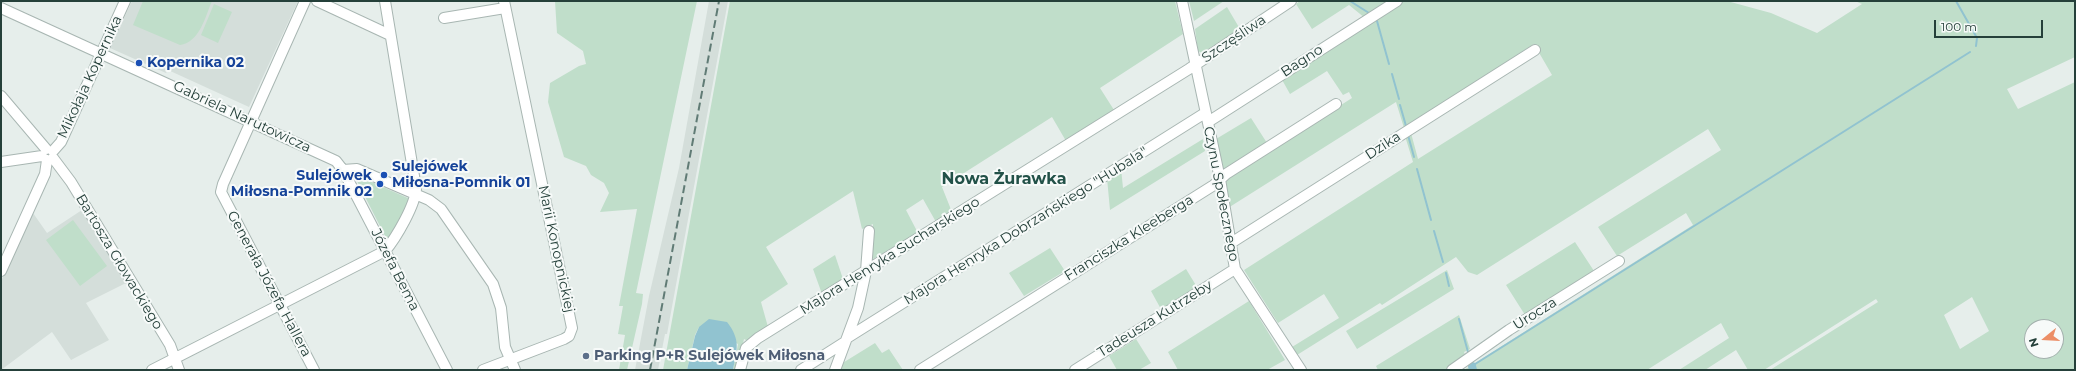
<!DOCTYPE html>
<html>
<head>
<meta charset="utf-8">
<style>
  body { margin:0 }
  #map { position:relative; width:2076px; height:371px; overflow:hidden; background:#e6eeeb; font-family:Montserrat,sans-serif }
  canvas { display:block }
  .frame { position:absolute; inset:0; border:2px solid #25403a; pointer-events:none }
  .north { position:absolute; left:2024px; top:319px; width:40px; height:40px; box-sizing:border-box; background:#f7faf9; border:1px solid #a3b0ad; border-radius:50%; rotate:252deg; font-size:11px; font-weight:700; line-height:16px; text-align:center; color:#25403a }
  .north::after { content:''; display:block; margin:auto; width:14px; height:18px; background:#ec8e66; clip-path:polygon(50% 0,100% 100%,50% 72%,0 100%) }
  .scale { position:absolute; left:1934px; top:20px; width:109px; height:18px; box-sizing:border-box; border:2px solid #25403a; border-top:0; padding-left:5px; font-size:12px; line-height:14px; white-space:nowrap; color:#25403a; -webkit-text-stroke:3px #f7faf9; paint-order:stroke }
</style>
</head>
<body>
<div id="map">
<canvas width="2076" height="371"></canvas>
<div class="frame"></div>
<div class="north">N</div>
<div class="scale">100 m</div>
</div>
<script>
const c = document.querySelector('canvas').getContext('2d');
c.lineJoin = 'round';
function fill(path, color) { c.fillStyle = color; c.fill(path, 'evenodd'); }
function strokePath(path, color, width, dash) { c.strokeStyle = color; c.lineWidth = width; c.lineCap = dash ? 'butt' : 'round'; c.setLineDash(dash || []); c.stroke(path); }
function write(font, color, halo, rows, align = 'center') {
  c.font = font + ' Montserrat,sans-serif'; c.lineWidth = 4; c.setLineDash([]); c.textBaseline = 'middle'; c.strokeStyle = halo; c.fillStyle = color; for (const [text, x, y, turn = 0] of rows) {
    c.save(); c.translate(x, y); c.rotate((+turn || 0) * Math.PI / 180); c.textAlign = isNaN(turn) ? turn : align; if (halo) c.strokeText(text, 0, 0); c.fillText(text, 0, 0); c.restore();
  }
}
const built = new Path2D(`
  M132,1H298L249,107L168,70L166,73L110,48Z
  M709,1H728L667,334H665L658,370H635L649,296L679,168Z
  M82,210L126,283L86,303L109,340L71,360L52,332L1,370V281L33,213L47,233Z`);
const green = new Path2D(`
  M143,1H212C205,17 200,42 180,45L133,25Z
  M555,1H697L636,293L643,294L642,304L627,370H619L625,335L618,334L623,306H619L637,209L600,212L609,193L604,183L591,175L586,166L564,157L548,102L550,83L579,66L586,64L583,51L557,33Z
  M730,1H1175L1183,34L1100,88L1114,110L1066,141L1052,117L942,187L952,212L936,222L923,199L906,210L918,233L873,259V224L862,229L853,191L766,247L788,284L761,302L768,327L748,341L744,339L737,370H733L738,344L699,327L695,335L687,370H663Z
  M1189,1H1224L1194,21Z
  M1300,1H1392L1365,18L1349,5L1312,29L1296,4Z
  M1404,1H1727L1771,13L1817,33L1862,4L1855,1H2075V57L2007,89L2018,109L2075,82V370H1770L1878,302L1876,299L1764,370H1748L1736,350L1705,370H1679L1729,338L1721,323L1647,370H1464L1693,225L1686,213L1617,256L1598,227L1721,150L1708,129L1477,275L1468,272L1456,257L1382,305L1380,303L1297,355L1292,347L1339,318L1324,294L1278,323L1244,270L1413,162L1405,136L1411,133L1418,159L1552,75L1534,44L1404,128L1396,102L1228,208L1223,180L1352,98L1349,92L1343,95L1327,71L1290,94L1281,78ZM1972,297L1989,331L1960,349L1944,315ZM2032,327H2056V351H2032Z
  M214,4L232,12L218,43L201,35Z
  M1227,7L1240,29L1202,53L1198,51L1195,29Z
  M1251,118L1267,143L1222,171L1216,139Z
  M1203,139L1205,151L1110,210L1107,178L1121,168L1123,188Z
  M358,176L410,199L391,238H386L356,179Z
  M73,220L107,266L80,286L46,240Z
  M1575,242L1594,271L1525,315L1506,285Z
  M1050,248L1065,271L1024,296L1009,273Z
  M835,255L843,279L822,294L813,269Z
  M1186,269L1197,287L1162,311L1151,291Z
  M1447,270L1454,289L1357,349L1346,331Z
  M1249,301L1285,360L1267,370H1178L1168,352Z
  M1459,315L1470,349L1464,352L1466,357L1445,370H1378L1376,366Z
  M1136,339L1151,363L1139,370H1117L1109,356Z
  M875,343L882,353L889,349L903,370H840L841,364Z`);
const water = new Path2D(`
  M709,319L727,322C741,340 737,349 733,370H687L695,336L699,327Z`);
const stream = new Path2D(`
  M1350,1L1369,13
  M1956,1L1977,38L1976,46
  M1377,21L1389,64
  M1392,74L1399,99
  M1400,105L1406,126
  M1408,135L1414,157
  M1417,169L1431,220
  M1434,231L1443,262
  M1446,273L1449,286
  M1459,319L1468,352
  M1471,363L1472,366L1970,52`);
const canal = new Path2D(`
  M1472,366L1473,370`);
const minor = new Path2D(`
  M305,1L223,184L221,192L314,370
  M317,1L390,35
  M1182,1L1220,179L1235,269L1301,370
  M1,8L336,161L343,170L447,370
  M444,18L505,8
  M1,96L46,149
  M1208,122L1397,1
  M53,151L61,142L125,1
  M53,158L71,182L170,345L179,370
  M1,162L42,156
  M343,170L357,169L429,200L441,209L493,284L501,308L505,347L515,370
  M1231,243L1535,50
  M1,271L45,174L47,160
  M847,338L1205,113
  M152,370L385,251C396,238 416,204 416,188L385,1
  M483,370L564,339L569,336L572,328L504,1
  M740,370L746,348L758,338L1189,69L1291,1
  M801,370L845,342
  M835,370L858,308L866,271L869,231
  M920,370L1214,185L1226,174L1336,104
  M1075,370L1235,269
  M1452,370L1509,330L1619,261`);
const rail = new Path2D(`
  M650,370L719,1`);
const markers = [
  [139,63,4,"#1a4fb4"],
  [384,175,4,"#1a4fb4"],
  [380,184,4,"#1a4fb4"],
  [586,356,4,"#5c6f8a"]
];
const streetNames = [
  ["Szczęśliwa",1234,39,-34],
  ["Bagno",1302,61,-33],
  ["Mikołaja Kopernika",90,77,-65],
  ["Gabriela Narutowicza",242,117,25],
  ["Dzika",1383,146,-33],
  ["Czynu Społecznego",1221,194,79],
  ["Majora Henryka Dobrzańskiego \"Hubala\"",1026,226,-32],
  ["Franciszka Kleeberga",1129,238,-32],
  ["Marii Konopnickiej",556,249,78],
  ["Majora Henryka Sucharskiego",890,256,-32],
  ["Bartosza Głowackiego",119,262,59],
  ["Józefa Bema",395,270,63],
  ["Generała Józefa Hallera",269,284,62],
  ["Urocza",1535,314,-32],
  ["Tadeusza Kutrzeby",1155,319,-32]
];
const transitNames = [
  ["Kopernika 02",147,63],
  ["Sulejówek",392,167],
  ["Miłosna-Pomnik 01",392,183],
  ["Sulejówek",372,176,"right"],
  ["Miłosna-Pomnik 02",372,192,"right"]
];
const serviceNames = [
  ["Parking P+R Sulejówek Miłosna",594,356]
];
const quarterNames = [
  ["Nowa Żurawka",1004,179]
];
fill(built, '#d4deda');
fill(green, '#c0deca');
fill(water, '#91c3d0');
strokePath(stream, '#91c3d0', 2);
strokePath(canal, '#91c3d0', 8);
strokePath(minor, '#a8b6b2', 12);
strokePath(minor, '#fff', 10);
strokePath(rail, '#607b75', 2, [8, 4]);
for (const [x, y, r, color] of markers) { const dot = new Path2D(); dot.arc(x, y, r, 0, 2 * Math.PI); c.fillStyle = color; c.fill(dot); strokePath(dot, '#f7faf9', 1.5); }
write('14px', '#25403a', '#f7faf9', streetNames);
write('bold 14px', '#164399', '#f7faf9', transitNames, 'left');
write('bold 14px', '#4e5e75', '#f7faf9', serviceNames, 'left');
write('bold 16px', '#225148', '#f7faf9', quarterNames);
</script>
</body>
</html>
